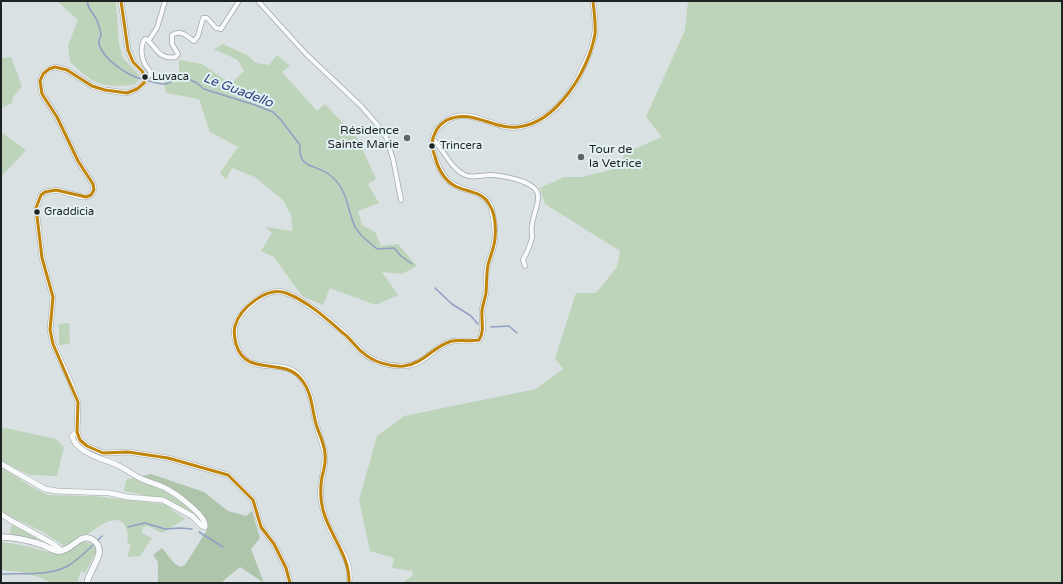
<!DOCTYPE html>
<html>
<head>
<meta charset="utf-8">
<style>
  body { margin:0 }
  #map { position:relative; width:1063px; height:584px; overflow:hidden; background:#dae1e2; font-family:"Varela Round",sans-serif }
  canvas { display:block }
  .frame { position:absolute; inset:0; border:2px solid #1d2222; pointer-events:none }
</style>
</head>
<body>
<div id="map">
<canvas width="1063" height="584"></canvas>
<div class="frame"></div>
</div>
<script>
const c = document.querySelector('canvas').getContext('2d');
c.lineJoin = 'round';
function fill(path, color) { c.fillStyle = color; c.fill(path, 'evenodd'); }
function strokePath(path, color, width, dash) { c.strokeStyle = color; c.lineWidth = width; c.lineCap = dash ? 'butt' : 'round'; c.setLineDash(dash || []); c.stroke(path); }
function write(font, color, halo, rows, align = 'center') {
  c.font = font + ' "Varela Round",sans-serif'; c.lineWidth = 4; c.setLineDash([]); c.textBaseline = 'middle'; c.strokeStyle = halo; c.fillStyle = color; for (const [text, x, y, turn = 0] of rows) {
    c.save(); c.translate(x, y); c.rotate((+turn || 0) * Math.PI / 180); c.textAlign = isNaN(turn) ? turn : align; if (halo) c.strokeText(text, 0, 0); c.fillText(text, 0, 0); c.restore();
  }
}
const green = new Path2D(`
  M57,1H116L119,44L123,58L140,76L136,84C123,87 105,87 92,80C85,76 77,68 70,62L68,45L78,20Z
  M688,1H1062V583H402L412,576L413,571L392,568L394,558L370,551L359,500L377,436L404,416L536,389L563,369L555,358L576,293H596L617,267L620,251L545,204L540,188L564,177H582L618,168L625,153L662,137L646,117L685,30Z
  M223,44L247,55L256,63L269,65L277,55L290,66L282,72L317,111L325,104L358,139L376,179L368,184L379,203L358,211L362,225L375,232L381,246L398,244L417,266L402,274L382,272L398,295L376,305L330,288L323,305L302,296L274,257L261,251L272,233L265,227L293,231L291,215L283,200L255,177L232,168L226,179L220,173L238,147L210,132L199,99L166,93L164,83L179,72V60L202,64L231,84L244,71L238,60L214,49Z
  M11,57L22,86L13,97L12,103L1,108V58Z
  M1,132L26,150L2,176L1,175Z
  M69,323L70,344L59,345V324Z
  M1,427L56,439L64,447L57,476L30,475L1,462Z
  M1,467L30,486L48,495L93,496L164,504L185,519L162,533L148,526L143,527L142,533L152,538L140,556L127,557L131,545L127,543C128,537 128,534 126,528C118,509 96,529 86,535C80,538 73,542 66,545H63L43,532L5,514L1,510Z
  M133,478L162,489L195,512L193,514L168,500L124,491L126,480Z
  M12,525L21,528L37,538L36,540L10,534Z
  M1,542C9,543 17,544 25,546C33,547 48,554 56,552C71,549 84,533 97,550L85,573L81,571L77,583H52L41,578L20,572L1,570Z`);
const forest = new Path2D(`
  M151,474L204,492L228,511L246,516L252,511L260,538L251,549L264,583L240,567L223,581V583H158V562L153,555L162,548L174,563L180,567L185,565L207,530C207,524 203,520 199,514C184,494 165,485 142,476Z`);
const stream = new Path2D(`
  M87,1C89,12 93,12 97,20C98,24 101,31 101,35C100,39 98,40 99,44C103,59 127,75 141,79
  M149,81C163,85 167,86 178,77L186,78L197,83L204,89L255,105L273,112L281,120L300,145C298,167 312,164 327,173C348,187 346,206 355,227C359,235 370,243 377,249L394,248L401,256L412,264
  M435,288L452,304L471,316L478,324
  M491,327L509,326L517,333
  M128,527L145,523L165,529L180,528L192,529
  M199,532L223,547
  M97,541L102,536
  M1,574C21,573 47,576 66,567C75,562 87,551 95,543`);
const minor = new Path2D(`
  M258,1L306,54L361,106L376,123L386,137L393,159L401,200
  M149,40L157,28L165,1
  M145,77L149,76L151,73C149,69 147,68 145,64C141,57 140,46 145,39C154,41 156,61 176,57L178,54L172,44V35C180,29 187,36 194,41L198,36L203,18H207L216,28L221,29L239,1
  M433,139C444,150 450,168 465,175C473,179 484,174 492,175C504,176 536,181 538,195C539,204 533,215 532,225C531,229 532,233 532,237C531,245 527,252 523,260L525,266`);
const tertiary = new Path2D(`
  M121,1L128,50L133,62L142,71L145,77L144,83L137,89L127,93L105,90L92,86L67,70L55,67L49,69L43,74L40,81L42,94L57,117L78,161L93,184L94,190L91,195L86,197H82L56,190L45,192L41,195L36,208L42,258L53,297L50,330L53,344L69,379L78,402L77,432L80,440L87,446L103,453L128,452L168,458L228,475L253,500L261,527L274,544L286,568L290,583
  M1,464L45,489L57,491L110,493L127,497L163,500L192,516L202,526L205,527C206,521 202,518 199,514C190,505 178,495 167,489C159,484 150,483 142,479C133,475 126,469 117,465C104,459 76,453 72,436L77,432
  M1,514L10,520L52,543L62,551
  M349,583C351,562 344,555 334,537C329,528 324,515 322,505C317,487 326,471 325,453C322,443 319,433 316,424C313,408 311,391 301,378C286,357 253,375 240,353C236,346 233,334 235,326C239,311 266,287 283,292C301,297 330,321 345,334C351,340 356,346 362,352C372,361 390,367 404,366C425,365 432,348 449,342C458,339 469,343 479,340C485,332 482,320 482,311C483,304 486,297 486,290C487,283 485,276 487,269C489,257 496,246 495,234C495,226 493,215 491,207C484,189 464,193 451,183C443,178 439,167 435,158C432,149 431,140 435,132C438,127 442,124 446,121C470,105 494,131 519,127C553,121 573,92 585,63C590,53 594,42 595,31C596,21 594,11 593,1`);
const secondary = new Path2D(`
  M1,537C14,537 27,540 40,544C46,546 52,550 57,551C71,553 80,531 93,540C109,551 89,569 87,583`);
const bus1 = new Path2D(`
  M121,1L128,50L133,62L142,71L145,77L144,83L137,89L127,93L105,90L92,86L67,70L55,67L49,69L43,74L40,81L42,94L57,117L78,161L93,184L94,190L91,195L86,197L56,190L45,192L41,195L36,208L42,258L53,297L50,330L53,344L78,402L77,432L80,440L87,446L103,453L128,452L168,458L228,475L253,500L261,527L274,544L286,568L290,583
  M349,583C350,555 330,537 323,510C320,499 320,489 322,477C324,470 326,461 325,453C324,443 319,434 316,424C312,409 312,392 301,379C283,356 246,378 236,344C235,339 233,332 235,326C240,308 267,286 286,293C307,301 326,318 343,333C350,338 355,346 362,352C373,362 390,367 404,366C423,364 432,348 449,342C458,339 469,342 479,340C485,330 481,321 482,310C483,304 485,299 486,293C487,283 486,275 488,265C490,257 494,248 495,239C496,228 495,213 489,204C482,191 466,192 455,186C444,180 438,168 435,157C432,149 431,140 435,133C437,128 442,123 447,120C472,108 493,130 518,127C557,123 589,70 595,34C596,23 594,12 593,1`);
const markers = [
  [145,77,3.5,"#1d2222"],
  [407,138,4,"#5f6565"],
  [432,146,3.5,"#1d2222"],
  [581,157,4,"#5f6565"],
  [37,212,3.5,"#1d2222"]
];
const busNames = [
  ["Luvaca",152,77],
  ["Trincera",440,146],
  ["Graddicia",44,212]
];
const poiNames = [
  ["Résidence",399,131],
  ["Sainte Marie",399,145],
  ["Tour de",589,150,"left"],
  ["la Vetrice",589,164,"left"]
];
const waterNames = [
  ["Le Guadello",238,91,21]
];
fill(green, '#bdd4ba');
fill(forest, '#afc5ab');
strokePath(stream, '#919fc2', 1.5);
strokePath(minor, '#a2a7a8', 5.5);
strokePath(tertiary, '#a2a7a8', 6);
strokePath(secondary, '#a2a7a8', 7);
strokePath(minor, '#f9fafb', 4);
strokePath(tertiary, '#f9fafb', 5);
strokePath(secondary, '#f9fafb', 5.5);
strokePath(bus1, '#c08508', 3);
for (const [x, y, r, color] of markers) { const dot = new Path2D(); dot.arc(x, y, r, 0, 2 * Math.PI); c.fillStyle = color; c.fill(dot); strokePath(dot, '#e4f1f3', 1.5); }
write('11px', '#1d2222', '#e4f1f3', busNames, 'left');
write('12px', '#1d2222', '#e4f1f3', poiNames, 'right');
write('italic 13px', '#2c3e7d', '#e4f1f3', waterNames);
</script>
</body>
</html>
